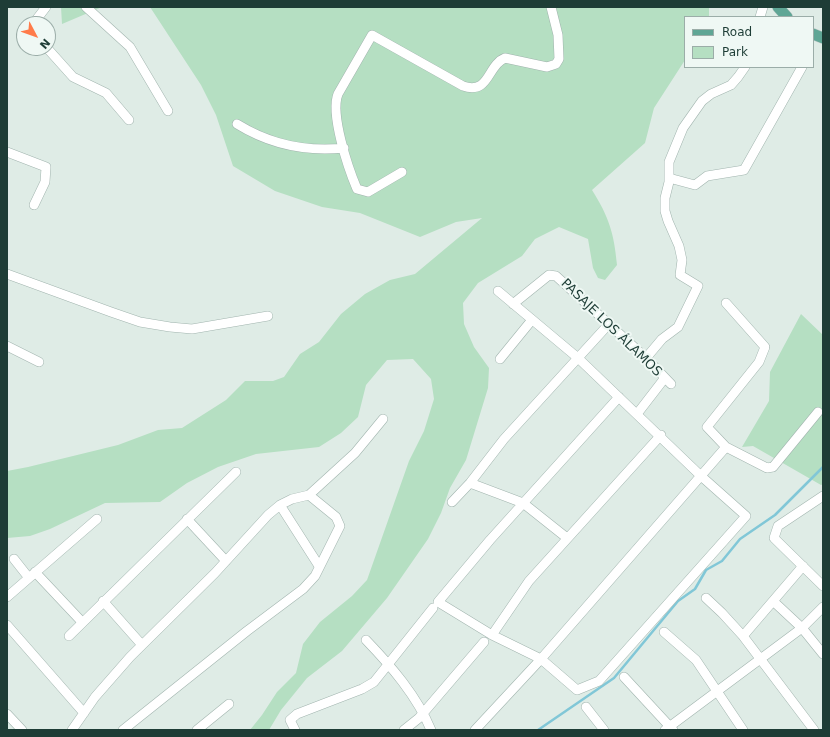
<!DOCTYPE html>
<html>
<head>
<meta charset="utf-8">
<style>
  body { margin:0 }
  #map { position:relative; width:830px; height:737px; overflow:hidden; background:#dfece6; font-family:"DejaVu Sans",sans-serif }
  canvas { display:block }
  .frame { position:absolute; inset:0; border:8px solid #1e3d36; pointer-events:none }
  .legend { position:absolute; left:684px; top:16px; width:130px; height:52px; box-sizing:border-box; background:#eff8f4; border:1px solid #9bada8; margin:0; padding:5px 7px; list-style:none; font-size:12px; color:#1e3d36 }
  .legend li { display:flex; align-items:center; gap:8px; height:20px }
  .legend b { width:20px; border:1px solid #9bada8 }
  .north { position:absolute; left:16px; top:16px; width:40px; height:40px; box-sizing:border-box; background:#eff8f4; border:1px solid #9bada8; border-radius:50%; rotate:131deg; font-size:11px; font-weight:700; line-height:16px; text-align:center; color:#1e3d36 }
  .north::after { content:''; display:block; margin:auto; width:14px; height:18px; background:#ff7b4a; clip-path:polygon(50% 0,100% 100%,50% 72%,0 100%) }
</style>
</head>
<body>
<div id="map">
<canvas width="830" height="737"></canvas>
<div class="frame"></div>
<ul class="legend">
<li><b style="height:5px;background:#5fa695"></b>Road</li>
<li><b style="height:11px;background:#b5dfc2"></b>Park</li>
</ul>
<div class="north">N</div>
</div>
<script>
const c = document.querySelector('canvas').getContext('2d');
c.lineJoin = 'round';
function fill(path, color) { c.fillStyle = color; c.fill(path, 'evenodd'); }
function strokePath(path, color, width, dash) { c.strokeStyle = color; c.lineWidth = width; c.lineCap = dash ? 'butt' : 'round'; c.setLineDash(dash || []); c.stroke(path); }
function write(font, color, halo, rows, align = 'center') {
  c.font = font + ' "DejaVu Sans",sans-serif'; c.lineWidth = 4; c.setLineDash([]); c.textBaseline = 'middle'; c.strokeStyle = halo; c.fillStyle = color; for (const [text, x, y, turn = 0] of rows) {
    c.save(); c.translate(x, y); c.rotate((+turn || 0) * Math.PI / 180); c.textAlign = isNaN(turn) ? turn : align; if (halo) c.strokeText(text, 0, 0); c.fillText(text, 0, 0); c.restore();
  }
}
const green = new Path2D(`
  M61,7H102L62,24Z
  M150,7H709V17H685V60L654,108L645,143L592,190C609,217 614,233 617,265L605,280L598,278L593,268L588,239L559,227L535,239L522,256L478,283L463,303L464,324L474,347L489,368L488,388L466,460L450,488L441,513L428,539L387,598L342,651L307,678L281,710L269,730H250L262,715L277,692L296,673L303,644L320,622L352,596L367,580L409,461L424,431L434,399L431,379L413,359L387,360L366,385L358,417L341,433L319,447L256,454L218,467L187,483L160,502L105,503L50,529L30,536L7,538V471L28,467L118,445L158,430L182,428L226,400L245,381H273L284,377L300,354L319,342L341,314L365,294L390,280L415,274L482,218L456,222L420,237L360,213L322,207L275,191L233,166L216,115L201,85Z
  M801,314L823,335V484L821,485L753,446L742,447L769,401L770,372Z`);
const stream = new Path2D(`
  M538,730L614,678L678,601L695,589L706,570L722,561L740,539L775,515L823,467`);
const minor = new Path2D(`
  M86,7L130,47L168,111
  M760,17L763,7
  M33,24L46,7
  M47,48L73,77L106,93L129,120
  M237,124C271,145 305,152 344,148
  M7,152L46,167L45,182L34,205
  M402,172L368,192L357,189C348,168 330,114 338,94L372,35L463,86C490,95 487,65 505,58L547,67L556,64L559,59L558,35L551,7
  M669,178L695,185L707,176L744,170L802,67
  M7,274L111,312L140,322L170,327L192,329L268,316
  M498,291L578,358L701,476L746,516L599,681L577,690L541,659L492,635L438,602L490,540L619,397
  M513,304L549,275L556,276L646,358L671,384
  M7,346L39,362
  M646,358L662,339L678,327L698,286L680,275L682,260L679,246L668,221L665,211V198L669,182V162L683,128L702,101L711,94L731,85L738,77L745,67
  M500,359L531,321
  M637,414L664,379
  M726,447L767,468L773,467L818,412
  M470,483L523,503L567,538
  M823,496L778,526L774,538L823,586
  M452,502L470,483L504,439L608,325
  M280,505L319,566
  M187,519L226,561
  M14,559L29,578
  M35,572L82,622
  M7,597L97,519
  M706,598L722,613L743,636L814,730
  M103,601L142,645
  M773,601L802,628L823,654
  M7,625L84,713
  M664,632L696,660L743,730
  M492,635L529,581L661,435
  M69,636L236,472
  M743,636L803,566
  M366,640C391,666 417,696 431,730
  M624,677L673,730
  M586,707L604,730
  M7,714L22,730
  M72,730L95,697L130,657L215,573L268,515L280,505L292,499L309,495L355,453L383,419
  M123,730L247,631L303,589L315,576L340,526L336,517L309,495
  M197,730L229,704
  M295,730L290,720L297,714L362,689L374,682L433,608
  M404,730L419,718L484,642
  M475,730L541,659L726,447L707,427L759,362L765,347L726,303
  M665,730L802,628L823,607`);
const major = new Path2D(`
  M778,7L787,17
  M813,34L823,38`);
const streetNames = [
  ["PASAJE LOS ÁLAMOS",611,328,44]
];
fill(green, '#b5dfc2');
strokePath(stream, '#81c7d7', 2.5);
strokePath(minor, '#a1b4ae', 10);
strokePath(major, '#c0c9c7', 12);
strokePath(minor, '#fff', 9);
strokePath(major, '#5fa695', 11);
write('13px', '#1e3d36', '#eff8f4', streetNames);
</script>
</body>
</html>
